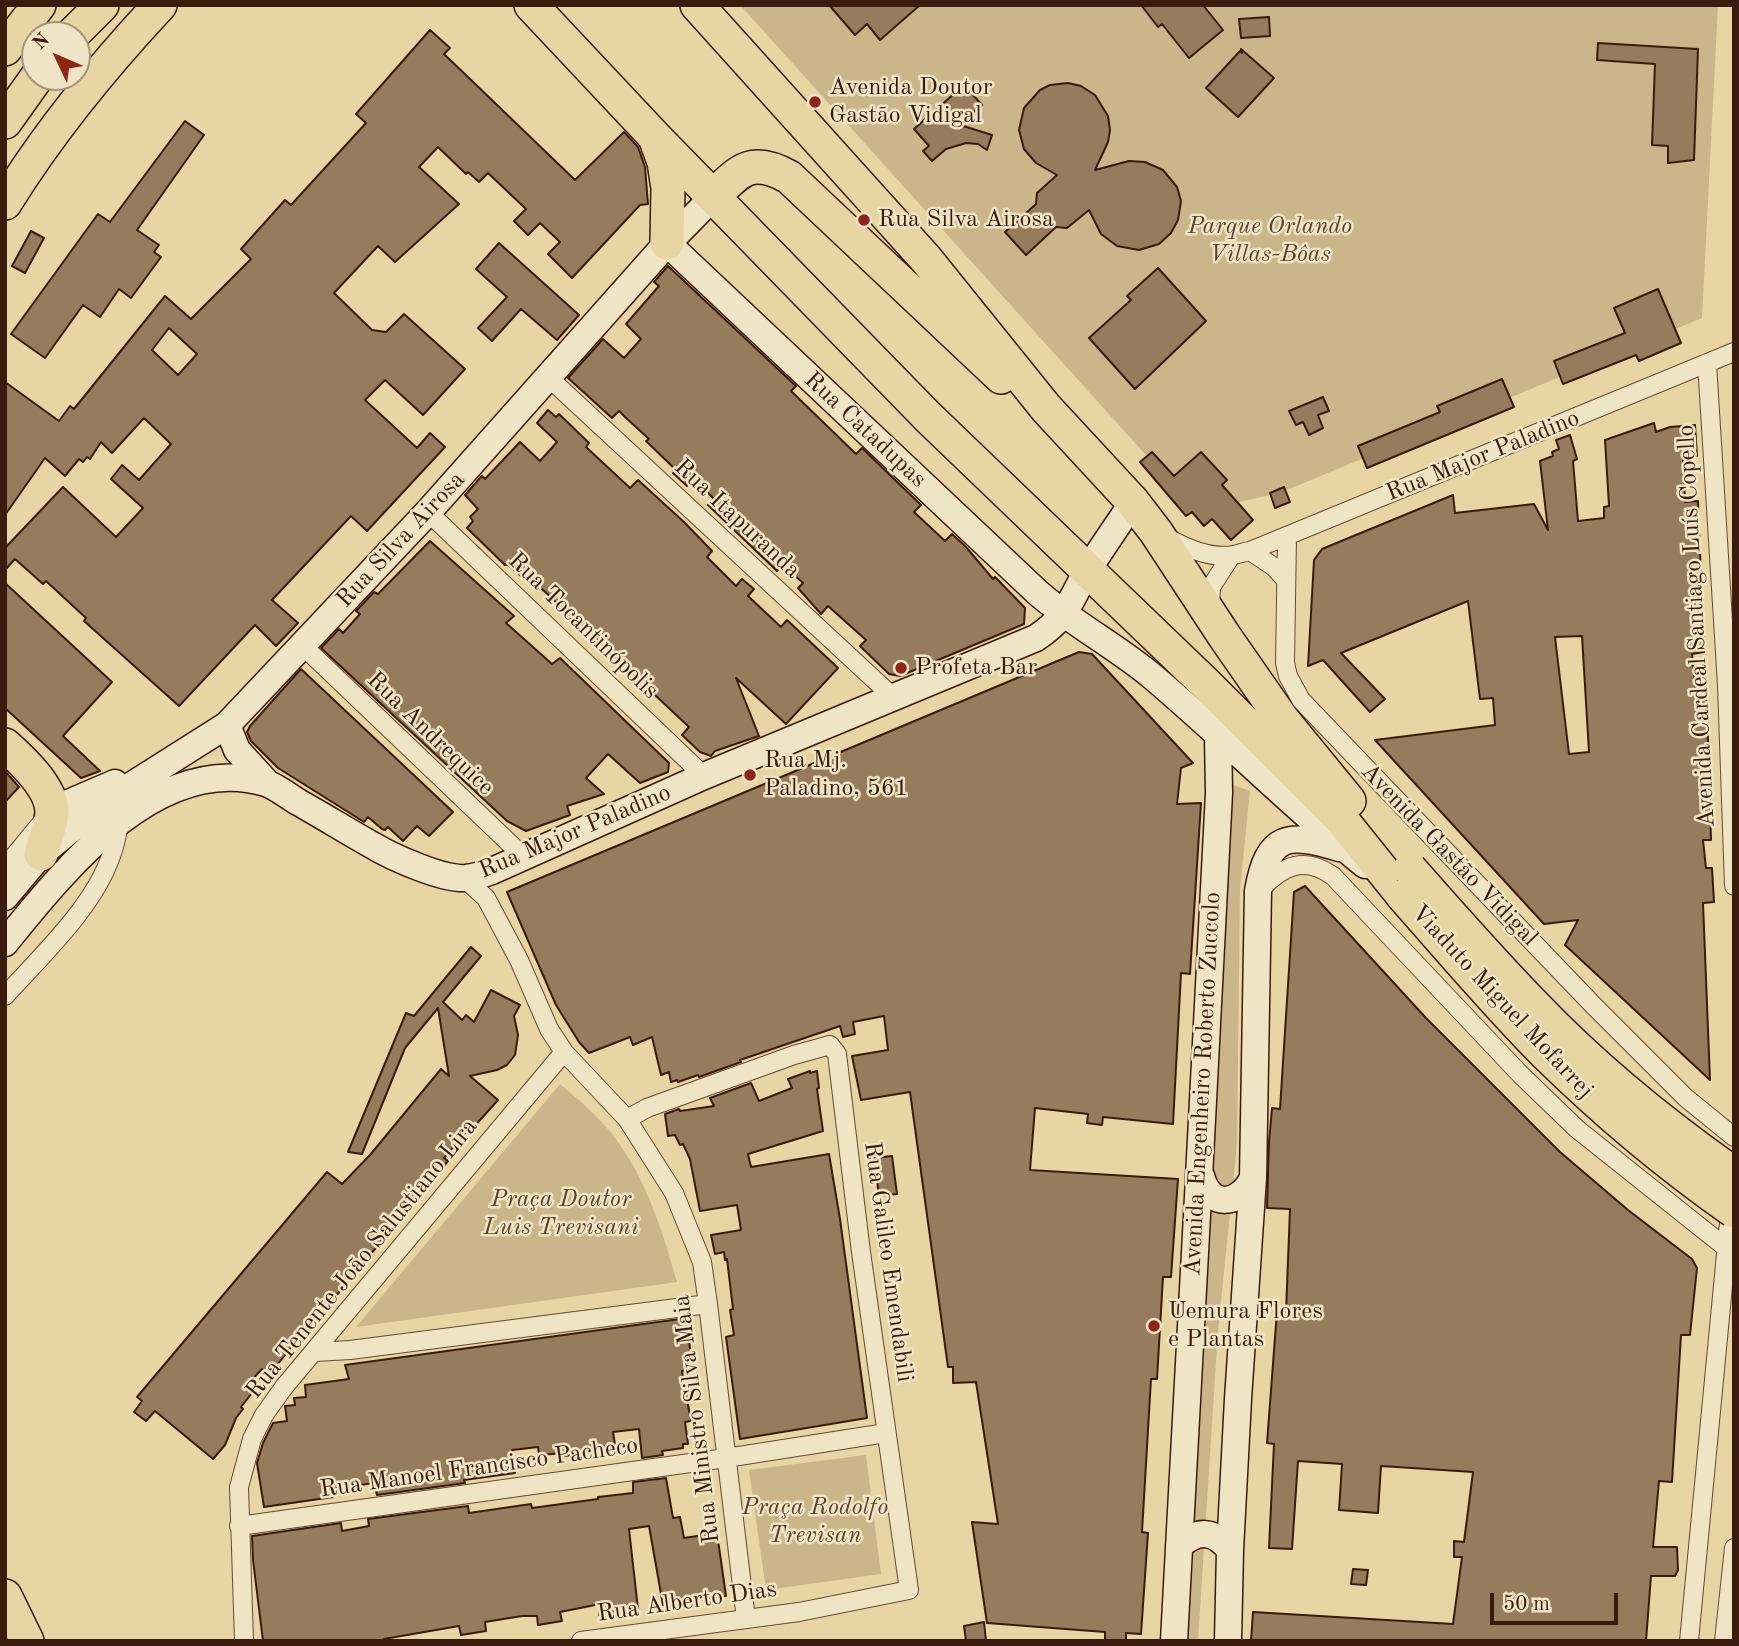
<!DOCTYPE html>
<html>
<head>
<meta charset="utf-8">
<style>
  body { margin:0 }
  #map { position:relative; width:1739px; height:1646px; overflow:hidden; background:#e7d6a4; font-family:"Old Standard TT",serif }
  canvas { display:block }
  .frame { position:absolute; inset:0; border:7px solid #3a1b0e; pointer-events:none }
  .north { position:absolute; left:21px; top:21px; width:70px; height:70px; box-sizing:border-box; background:#efe4c4; border:2px solid #a7947b; border-radius:50%; rotate:314deg; font-size:19px; font-weight:700; line-height:28px; text-align:center; color:#3a1b0e }
  .north::after { content:''; display:block; margin:auto; width:24px; height:32px; background:#8f2418; clip-path:polygon(50% 0,100% 100%,50% 72%,0 100%) }
  .scale { position:absolute; left:1490px; top:1593px; width:128px; height:32px; box-sizing:border-box; border:4px solid #3a1b0e; border-top:0; padding-left:9px; font-size:21px; line-height:24px; white-space:nowrap; color:#3a1b0e; -webkit-text-stroke:5px #efe4c4; paint-order:stroke }
</style>
</head>
<body>
<div id="map">
<canvas width="1739" height="1646"></canvas>
<div class="frame"></div>
<div class="north">N</div>
<div class="scale">50 m</div>
</div>
<script>
const c = document.querySelector('canvas').getContext('2d');
c.lineJoin = 'round';
function fill(path, color) { c.fillStyle = color; c.fill(path, 'evenodd'); }
function strokePath(path, color, width, dash) { c.strokeStyle = color; c.lineWidth = width; c.lineCap = dash ? 'butt' : 'round'; c.setLineDash(dash || []); c.stroke(path); }
function write(font, color, halo, rows, align = 'center') {
  c.font = font + ' "Old Standard TT",serif'; c.lineWidth = 5; c.setLineDash([]); c.textBaseline = 'middle'; c.strokeStyle = halo; c.fillStyle = color; for (const [text, x, y, turn = 0] of rows) {
    c.save(); c.translate(x, y); c.rotate((+turn || 0) * Math.PI / 180); c.textAlign = isNaN(turn) ? turn : align; if (halo) c.strokeText(text, 0, 0); c.fillText(text, 0, 0); c.restore();
  }
}
const green = new Path2D(`
  M740,5H1718L1702,318L1282,492L1211,509L1163,474Z
  M1228,783L1250,791L1240,889L1237,1144L1218,1331L1198,1641H1180Z
  M560,1084C580,1101 602,1119 618,1142C648,1184 663,1233 677,1282L356,1327Z
  M866,1455L881,1574L766,1590L749,1470Z`);
const building = new Path2D(`
  M829,5H920L880,40L867,24L855,35Z
  M1141,5H1203L1223,30L1189,58L1162,24L1158,27Z
  M1269,17L1270,36L1241,38L1239,19Z
  M430,30L450,48L444,54L575,180L624,132L638,147L645,167L648,204L640,205L572,278L548,254L560,242L540,223L528,235L514,221L526,209L488,173L479,182L468,172L466,174L438,147L419,167L459,204L395,262L378,246L334,293L372,330L386,332L404,314L465,369L423,415L385,380L365,400L417,448L430,433L445,447L367,531L351,516L272,600L298,623L276,646L255,625L179,706L84,621L86,618L46,581L43,584L15,559L5,570V548L63,487L116,537L143,508L111,479L122,465L139,480L171,444L144,418L112,453L101,442L90,459L87,457L83,462L79,459L65,476L45,458L5,515V382L59,421L70,406L74,409L165,296L191,319L251,259L241,249L285,200L291,205L366,123L356,114ZM169,328L197,354L178,375L152,350Z
  M1598,43L1698,49L1694,160L1668,163V146L1652,145L1655,64L1597,60Z
  M1241,49L1274,78L1238,117L1206,88L1240,51L1242,53Z
  M1068,83L1081,86L1095,95L1108,116L1110,130L1108,142L1095,170L1129,161L1145,162L1163,170L1177,187L1181,201L1178,220L1171,233L1159,244L1139,250L1117,246L1101,234L1089,210L1067,228L1056,227L1026,255L1005,232L1036,204L1037,193L1057,175L1036,163L1024,149L1019,130L1024,108L1040,90L1050,85Z
  M964,85L982,105L960,125L992,135L987,150L978,144L966,143L946,149L932,161L923,151L929,146L914,129Z
  M185,121L204,135L137,230L159,245L154,252L161,257L131,298L119,289L100,317L83,305L45,358L11,334L98,214L110,222Z
  M31,231L44,238L25,273L12,266Z
  M499,243L579,315L557,340L521,309L492,341L478,328L507,297L476,269Z
  M668,266L796,386L791,391L856,454L862,448L921,505L914,512L945,541L952,534L966,547L993,579L995,577L1025,608L1024,624L900,676L889,674L860,646L866,640L828,606L821,614L798,588L803,583L783,565L777,571L708,505L714,499L694,479L687,486L673,473L676,470L646,441L649,439L625,417L619,411L612,418L568,378L603,339L624,358L641,339L626,324L659,286L654,282Z
  M1158,268L1206,321L1135,389L1089,338L1131,300L1127,296Z
  M1658,289L1681,343L1639,361L1636,355L1563,384L1554,361L1625,333L1614,308Z
  M1502,379L1514,407L1367,468L1358,446L1440,412L1437,406Z
  M1323,397L1329,411L1318,415L1323,428L1309,435L1303,422L1296,425L1289,411Z
  M548,410L556,417L559,414L589,443L586,447L630,488L638,480L684,522L712,551L707,557L736,586L742,579L754,589L748,596L781,627L787,620L838,668L786,724L736,678L759,736L715,751L711,756L700,752L682,735L689,727L525,573L522,577L507,564L505,565L467,528L473,521L470,517L478,509L465,495L480,478L482,476L485,479L520,442L540,461L557,442L537,423Z
  M1654,423L1656,432L1670,427L1695,425L1697,456L1683,457L1685,502L1698,501L1704,652L1692,654L1696,700L1706,699L1707,708L1711,840H1703L1706,868H1712L1714,902L1703,903L1710,1080L1565,945L1578,920L1544,924L1375,740L1495,725L1493,698L1480,699L1468,601L1341,653L1385,699L1370,712L1323,660L1308,666L1314,560L1322,549L1453,495L1455,513L1534,504L1548,530L1540,461L1553,456L1552,452L1559,449L1556,440L1570,435L1577,459L1573,461L1578,521L1604,518V507L1609,506L1605,440ZM1582,636L1589,752L1569,754L1555,637Z
  M1152,452L1174,476L1201,452L1227,480L1222,485L1253,520L1231,540L1212,519L1204,526L1192,512L1186,516L1140,462Z
  M1284,487L1290,502L1275,508L1270,493Z
  M430,541L514,616L506,623L552,664L560,658L669,763L668,772L640,783L608,754L586,778L604,794L567,806L570,815L526,831L507,821L321,648L339,629L343,633L360,614L356,611L374,592L378,594Z
  M5,583L112,682L63,736L100,771L81,778L5,708Z
  M1079,652L1092,654L1193,763L1181,768L1177,804L1201,803L1190,974L1181,973L1173,1124L1103,1117L1102,1125L1087,1123L1088,1114L1035,1108L1030,1170L1178,1179L1171,1277H1163L1157,1379H1151L1142,1532L1148,1533L1141,1634L1126,1633V1641H1105V1632L987,1623L972,1522L998,1524L976,1382L953,1383V1367H948L910,1092L861,1100L852,1056L888,1050L884,1016L853,1022L855,1034L843,1037L840,1026L740,1060L741,1062L699,1077L698,1075L678,1082L677,1080L671,1082L669,1072L661,1075L652,1037L633,1045L630,1037L589,1053L579,1042L556,1005L507,892Z
  M301,669L453,812L429,836L417,826L403,841L388,827L385,830L382,829L368,817L364,822L278,768L251,741L247,732L250,726Z
  M5,771L19,787L5,802Z
  M1305,886L1426,1018L1560,1152L1628,1210L1692,1259L1697,1268L1690,1335H1681L1672,1482L1659,1481L1653,1547H1677L1678,1570L1675,1576H1651L1646,1641H1251L1253,1612L1453,1624L1462,1557H1454V1541L1464,1542L1473,1472L1381,1466L1378,1513L1339,1510L1342,1464L1298,1461L1292,1549L1269,1548L1274,1444L1267,1443L1277,1311L1286,1312L1290,1209L1267,1208L1269,1142L1272,1108L1280,1109L1294,892Z
  M471,947L481,956L443,1002L462,1020L466,1015L474,1022L491,990L520,1005L514,1016L518,1035L515,1055L507,1065L497,1070L470,1076L498,1100L472,1129L470,1127L444,1158L448,1161L321,1314L319,1312L270,1374L262,1369L245,1387L252,1393L241,1407L243,1409L236,1418L225,1445L213,1459L155,1411L146,1421L134,1412L142,1401L137,1397L327,1172L342,1184L370,1155L441,1069L449,1076L438,1008L405,1048L362,1154L348,1152L406,1013L414,1016Z
  M810,1071V1073L817,1071L819,1088L817,1089L823,1131L748,1154L751,1167L829,1154L840,1219L867,1418L740,1439L726,1337L734,1335L730,1310L733,1309L727,1259L725,1260L724,1252L715,1254L711,1235L741,1230L737,1205L700,1211L690,1159L683,1144L680,1145L675,1135L668,1136L665,1114L679,1109L680,1111L714,1106L710,1098L751,1083L759,1101L792,1088L788,1079Z
  M892,1156L897,1194L879,1196L874,1158Z
  M687,1318L692,1369L682,1371L691,1421L685,1422L688,1444H683V1448L662,1451L663,1455L642,1458L639,1429L613,1432L615,1445L590,1448V1450L582,1451V1453L565,1456V1453L539,1455L538,1447L512,1450L515,1473L464,1480L465,1483L377,1495L374,1483L332,1489L333,1497L264,1507L257,1463L263,1443L273,1423L287,1421L285,1406L295,1405L294,1398L306,1397L305,1385L349,1379L345,1365Z
  M666,1478L673,1518L680,1517L684,1538L717,1533L726,1596L663,1605L649,1526L629,1529L638,1609L599,1615L600,1604L560,1612L562,1621L538,1625L537,1616H522L485,1622L486,1631L461,1635L459,1626L384,1639L385,1641H263L253,1560L252,1536L341,1523L342,1531L369,1526L368,1519L468,1506L469,1513L531,1504L532,1508L598,1499V1497L633,1493V1482Z
  M1353,1569L1368,1570L1366,1585L1351,1584Z
  M984,1622L986,1641H966L964,1626Z`);
const street = new Path2D(`
  M1707,363L1727,685L1734,886
  M548,377L893,697
  M428,512L704,776
  M1287,537L1285,663L1288,676L1301,700L1593,1005L1686,1098L1734,1137
  M1168,538C1186,548 1211,559 1233,555C1239,554 1244,552 1250,551L1734,352
  M1250,551L1274,567L1285,579
  M1210,609L1211,587L1231,556
  M303,646L524,857
  M5,867L43,821
  M464,878L486,898L519,960L549,1029L564,1052L627,1119L674,1193L702,1262L708,1304L746,1619
  M1261,889C1283,865 1305,856 1333,876L1520,1074L1577,1129L1734,1254
  M5,996C42,955 95,906 112,853C116,843 117,832 120,821
  M315,1352L350,1350L708,1304
  M239,1526L726,1458L886,1433
  M244,1641L239,1487L252,1439L264,1415L284,1387L564,1052
  M581,1641L799,1612L909,1590L861,1252L837,1054L830,1045L794,1055L647,1108L627,1119
  M1689,1641L1731,1202
  M1724,1641L1734,1548`);
const secondary = new Path2D(`
  M667,243L1037,592C1073,624 1116,646 1153,677C1225,738 1292,806 1365,865
  M227,725L237,750L268,784
  M52,810L115,783
  M5,897L41,854L99,806L227,725L428,512L661,250L714,196
  M5,943C65,869 158,751 266,783C277,787 288,796 298,802C323,816 347,831 372,845C392,857 443,880 466,878C475,877 484,874 492,871L704,776L1036,638C1069,616 1069,601 1088,570C1102,547 1118,525 1133,502
  M1201,1176C1210,1209 1239,1206 1253,1178
  M1179,1546C1198,1529 1214,1530 1230,1550
  M1174,1641C1188,1358 1206,1076 1219,793L1218,736
  M1228,1641L1230,1550L1238,1399L1253,1178L1258,891C1268,834 1288,832 1339,848`);
const highway = new Path2D(`
  M531,5L656,138L928,417L1206,684L1342,820L1403,896
  M697,5L926,259L1046,408L1133,502L1156,532L1225,637L1282,719L1349,801
  M72,35L102,5
  M5,49L39,5
  M5,122L37,77
  M656,140L664,162L668,188L667,243
  M714,196C740,170 752,156 789,177L1001,377
  M5,203C49,132 103,66 160,5
  M5,745C22,760 51,787 52,811C52,824 44,841 41,854
  M5,1596L27,1641`);
const highwayBridge = new Path2D(`
  M1410,869C1451,915 1491,961 1533,1004C1593,1067 1663,1124 1734,1174
  M1403,896C1450,949 1496,1004 1546,1054C1604,1111 1667,1164 1734,1211`);
const markers = [
  [815,102,7,"#8f2418"],
  [864,220,7,"#8f2418"],
  [901,668,7,"#8f2418"],
  [750,775,7,"#8f2418"],
  [1154,1326,7,"#8f2418"]
];
const poiNames = [
  ["Avenida Doutor",829,88],
  ["Gastão Vidigal",829,116],
  ["Rua Silva Airosa",878,220],
  ["Profeta Bar",915,668],
  ["Rua Mj.",764,761],
  ["Paladino, 561",764,789],
  ["Uemura Flores",1168,1312],
  ["e Plantas",1168,1340]
];
const parkNames = [
  ["Parque Orlando",1270,227],
  ["Villas-Bôas",1270,255],
  ["Praça Doutor",561,1200],
  ["Luis Trevisani",561,1228],
  ["Praça Rodolfo",815,1508],
  ["Trevisan",815,1536]
];
const streetNames = [
  ["Rua Catadupas",865,430,43],
  ["Rua Major Paladino",1483,456,-22],
  ["Rua Itapuranda",737,519,43],
  ["Rua Silva Airosa",401,540,-47],
  ["Rua Tocantinópolis",583,626,44],
  ["Avenida Cardeal Santiago Luís Copello",1697,626,-93],
  ["Rua Andrequice",430,734,44],
  ["Rua Major Paladino",575,832,-23],
  ["Avenida Gastão Vidigal",1449,855,46],
  ["Viaduto Miguel Mofarrej",1502,1002,47],
  ["Avenida Engenheiro Roberto Zuccolo",1203,1084,-87],
  ["Rua Tenente João Salustiano Lira",362,1259,-51],
  ["Rua Galileo Emendabili",888,1262,82],
  ["Rua Ministro Silva Maia",697,1419,-97],
  ["Rua Manoel Francisco Pacheco",479,1468,-8],
  ["Rua Alberto Dias",687,1602,-8]
];
fill(green, '#cab68a');
fill(building, '#947c5c');
strokePath(building, '#3a1b0e', 2);
strokePath(street, '#654a34', 20);
strokePath(secondary, '#3a1b0e', 29);
strokePath(highway, '#3a1b0e', 36);
strokePath(street, '#efe4c4', 18);
strokePath(secondary, '#efe4c4', 26);
strokePath(highway, '#e7d6a4', 33);
strokePath(highwayBridge, '#3a1b0e', 36, []);
strokePath(highwayBridge, '#e7d6a4', 33);
for (const [x, y, r, color] of markers) { const dot = new Path2D(); dot.arc(x, y, r, 0, 2 * Math.PI); c.fillStyle = color; c.fill(dot); strokePath(dot, '#efe4c4', 2.5); }
write('24px', '#3a1b0e', '#efe4c4', poiNames, 'left');
write('italic 24px', '#5e422d', '#efe4c4', parkNames);
write('24px', '#3a1b0e', '#efe4c4', streetNames);
</script>
</body>
</html>
